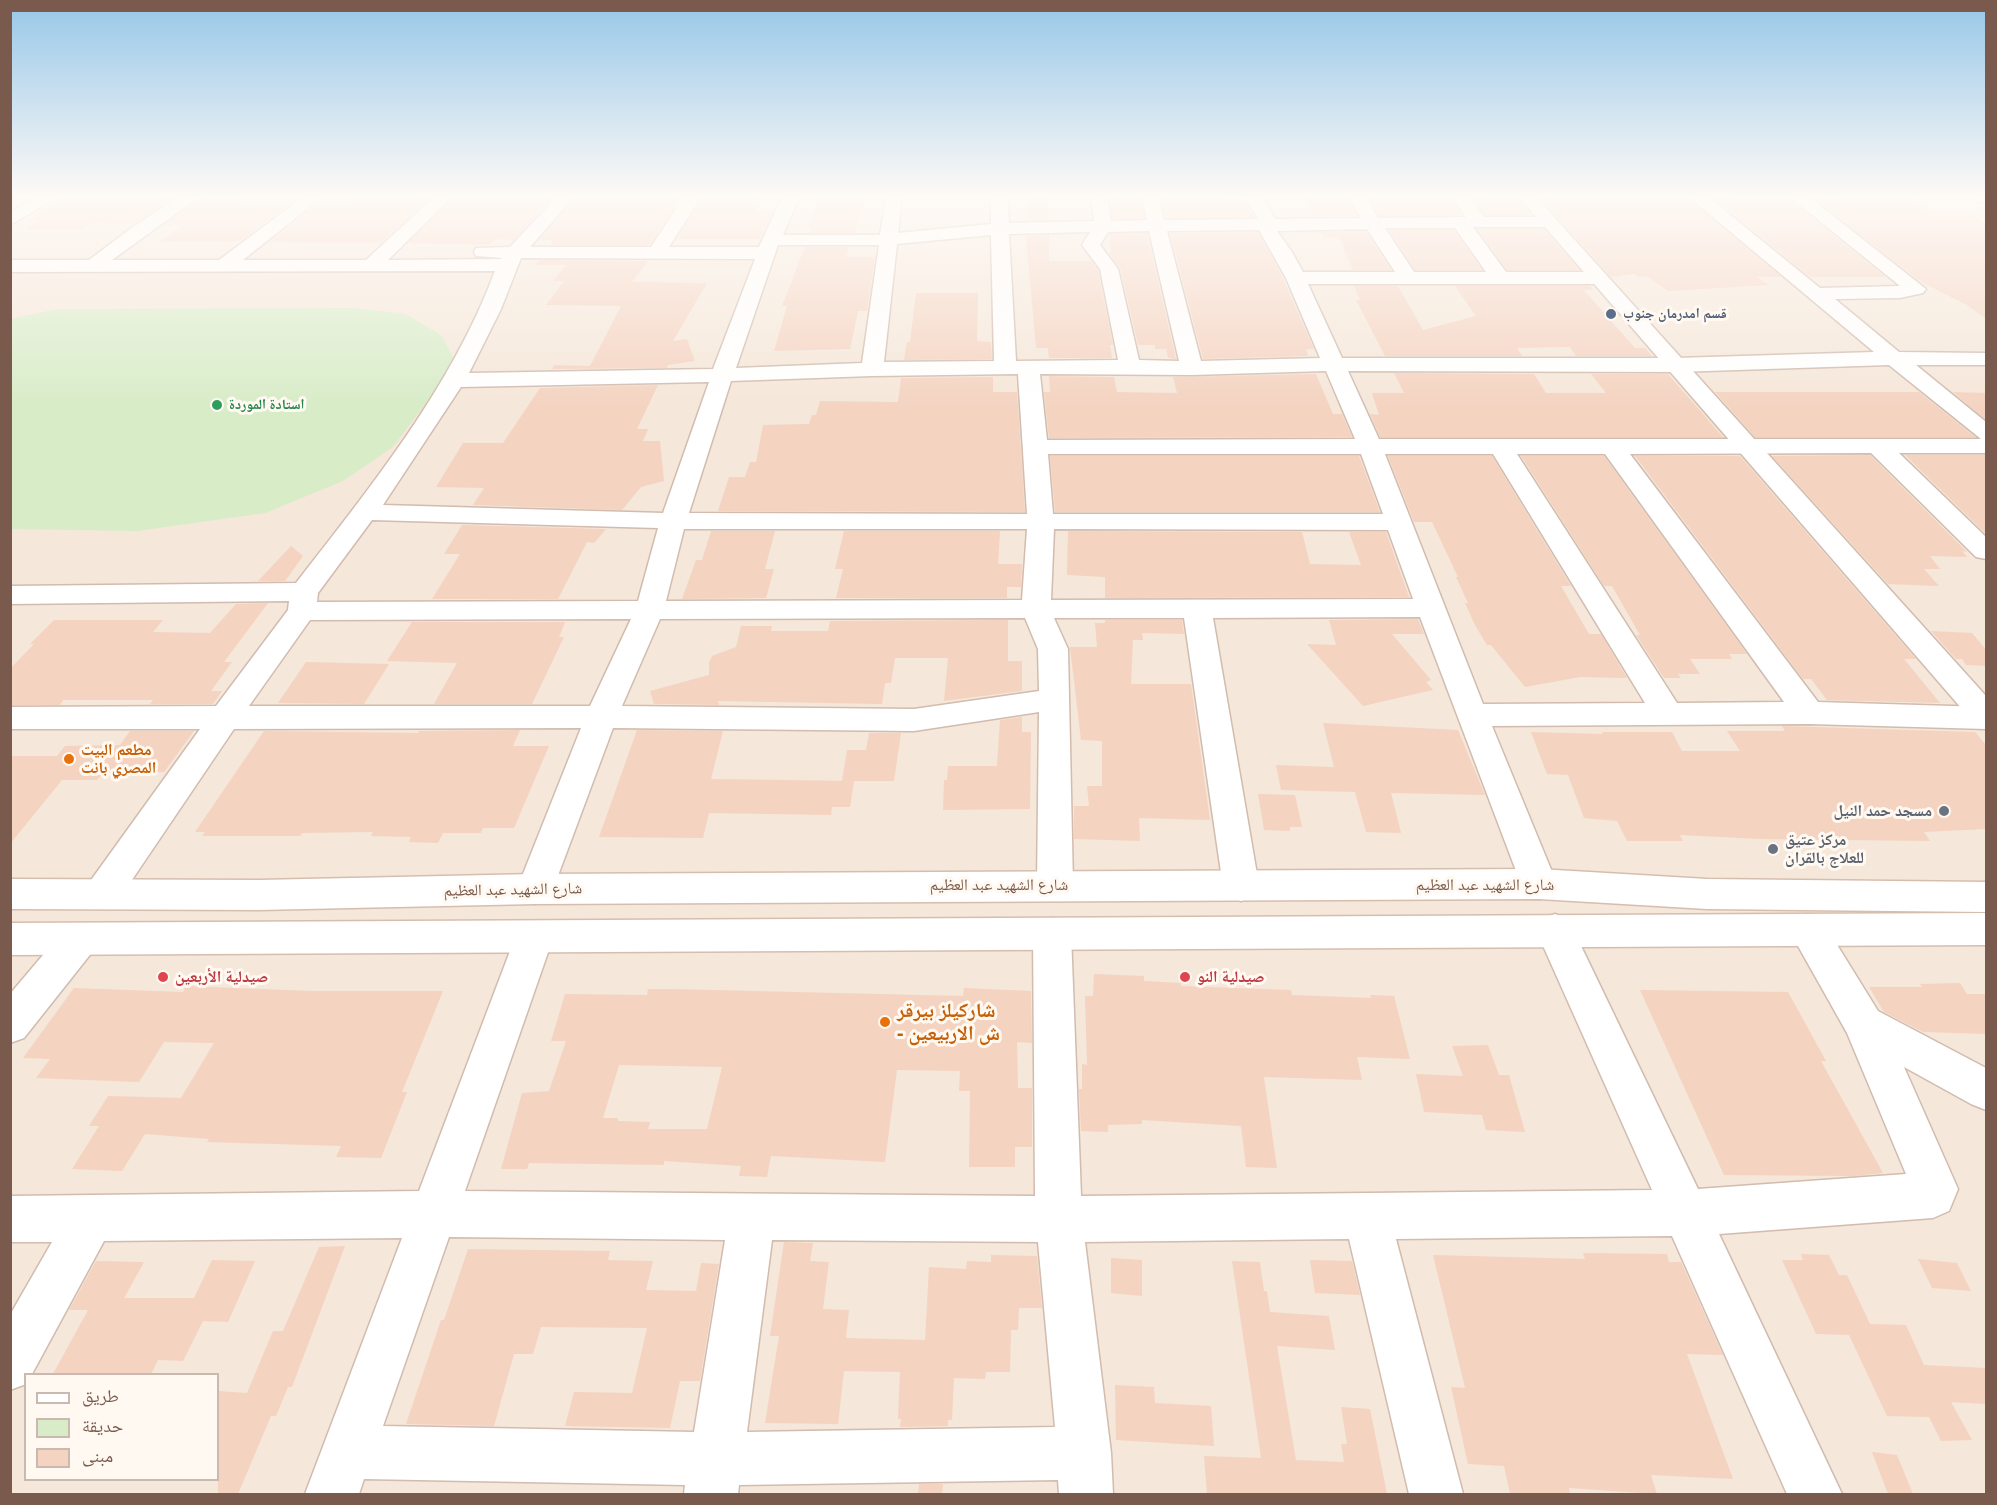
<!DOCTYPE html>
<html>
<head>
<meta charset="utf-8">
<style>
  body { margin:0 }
  #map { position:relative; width:1997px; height:1505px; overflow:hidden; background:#fdf5eb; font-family:"Noto Sans","Noto Naskh Arabic",sans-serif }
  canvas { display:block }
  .frame { position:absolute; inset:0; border:12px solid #7a5a4c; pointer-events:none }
  .legend { position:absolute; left:24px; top:1373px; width:195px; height:108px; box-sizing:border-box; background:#fff9f2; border:2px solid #cab9b0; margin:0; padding:8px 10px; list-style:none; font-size:18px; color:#7a5a4c }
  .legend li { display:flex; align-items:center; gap:12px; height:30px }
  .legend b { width:30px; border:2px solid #cab9b0 }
</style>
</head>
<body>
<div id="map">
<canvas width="1997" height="1505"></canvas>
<div class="frame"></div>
<ul class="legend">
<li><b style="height:8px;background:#fff"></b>طريق</li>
<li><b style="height:16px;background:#d8ecc8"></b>حديقة</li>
<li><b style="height:16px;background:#f4d3c1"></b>مبنى</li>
</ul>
</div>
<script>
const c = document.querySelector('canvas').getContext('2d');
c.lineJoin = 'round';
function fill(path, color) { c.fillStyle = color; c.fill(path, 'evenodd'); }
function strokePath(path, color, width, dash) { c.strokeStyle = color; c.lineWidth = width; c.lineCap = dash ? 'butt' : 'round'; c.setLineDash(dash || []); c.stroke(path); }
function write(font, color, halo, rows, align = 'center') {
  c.font = font + ' "Noto Sans","Noto Naskh Arabic",sans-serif'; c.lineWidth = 6; c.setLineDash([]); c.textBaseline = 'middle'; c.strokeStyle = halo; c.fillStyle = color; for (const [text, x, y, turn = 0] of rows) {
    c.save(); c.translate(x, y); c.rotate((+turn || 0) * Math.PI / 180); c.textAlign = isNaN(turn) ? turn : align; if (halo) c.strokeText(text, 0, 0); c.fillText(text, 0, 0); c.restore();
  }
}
const residential = new Path2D(`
  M10,197H1986V1494H11ZM26,1374H218V1480H26Z`);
const green = new Path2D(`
  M353,308L406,314L442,336L456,363L393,447L343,481L265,513L137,531L11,529V319L57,309Z`);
const building = new Path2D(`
  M65,197H88L172,199L133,224L92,223L81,230L26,229L40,220H28Z
  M389,197H431L381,243L270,242L317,204L346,203L352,198Z
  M454,197H554L514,240L495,239L490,245L408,243Z
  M576,197H681L650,245H553L550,244L553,240H539Z
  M703,197H763L754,213H772L760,239H677Z
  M818,197H866L854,233H810L812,228H809Z
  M1028,197H1048V220H1027Z
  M1109,197H1140L1144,218L1113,219Z
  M1160,197H1226L1227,200L1244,201L1254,217L1166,218Z
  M1305,197L1346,198L1357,216H1314Z
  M1388,197H1450L1462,215L1379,216L1368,198Z
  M1472,197H1517L1531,215H1485Z
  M1539,197H1687L1781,277H1757L1769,285L1668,291L1647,276L1638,277L1634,274L1611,277Z
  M1712,197H1736L1741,201L1790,200L1885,277H1810Z
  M1833,197L1909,198L1932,213H1969L1986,223V319L1967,305L1921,282L1816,200H1837Z
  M200,199L243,200L239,202L291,203L240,241L158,242L183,225H164Z
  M1477,229H1544L1579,270H1507Z
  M1389,230H1454L1482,270H1415Z
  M1366,231L1391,270H1353L1339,237H1323L1321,232Z
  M1258,232L1281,274L1314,349H1306L1308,356L1203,359L1170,233Z
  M1147,233L1176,359L1168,358L1166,349H1155V345H1138L1120,268L1109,253H1111L1109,234Z
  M1049,235V261H1091L1098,270L1113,345H1110L1112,358H1049L1048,348H1036L1026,236Z
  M805,247H849L846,257H875L867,311H858L850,349L774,351L787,306H782Z
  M539,260L648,261L632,282L707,283L673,341L687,339L695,361L668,365L667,368L552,369L554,365L590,366L621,306L546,305L564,281H553L566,265H535Z
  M1354,286H1398L1423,330L1476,316L1455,286H1590L1594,290H1584L1635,348H1645L1652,356H1576L1570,347L1517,348L1522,356H1385L1356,300H1360Z
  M916,293H978L977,341L991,342L992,359L904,360L907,342H910Z
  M1394,373L1534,374L1546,393H1606L1591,374H1668L1723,437H1380L1370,414L1379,415L1372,393H1404Z
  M1316,374L1333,414H1342L1352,437L1049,438L1044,392H1050L1049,376L1114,377L1117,392L1177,393L1173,377Z
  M993,377V392H1017L1025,512L718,511L729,477H745L750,462H756L763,425L809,424L812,415H816L820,401L898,402L901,378Z
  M658,385L637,429H648L643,441H660L664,481L641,487L622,510L473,505L484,488L436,487L463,443H503L540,388Z
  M1715,392H1919L1975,437H1755Z
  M1953,392L1986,393V420Z
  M1870,455L1967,552L1962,551L1967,557L1930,556L1940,569H1924L1939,586L1888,584L1772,456Z
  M1905,455H1986V534Z
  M1050,456H1359L1380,512H1055Z
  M1388,456H1492L1571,586H1561L1589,634H1601L1627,678L1580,677L1525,687L1491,645H1487L1476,627L1465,603H1468L1456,577H1458L1432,522H1414Z
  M1521,456H1604L1747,654H1729L1732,659H1690L1700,674H1678L1681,678H1664L1636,635H1640L1612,586H1604Z
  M1635,456H1740L1916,659H1904L1940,703L1827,700L1811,679H1803Z
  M462,525L606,529L594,543L587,542L558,599H432L460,554H444Z
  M711,531H775L765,569H774L766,598L682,599L696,560H702Z
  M844,531H1000L998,564H1022L1021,587H1007V598H836L843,569H835Z
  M1068,531L1302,532L1310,564L1361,565L1349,532H1386L1409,597L1105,598V577L1067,575Z
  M291,546L303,556L285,581H258Z
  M268,603L224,662H232L211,691H222L213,704H150L153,700H63L60,705H10V669L34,644H30L54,620H163L153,632L210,633L236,604Z
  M1418,619L1424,634H1392L1431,680L1426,682L1433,690L1363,706L1307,644L1336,645L1329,620Z
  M1008,620V661H1022V691L944,701L948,658H895L891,683H885L882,704L718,701L719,705L654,704L650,691L709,675V662L712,656L736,647L741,626H772L771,631H828L830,621Z
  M1105,620H1182L1184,634L1142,633L1143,640H1133L1131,684H1191L1210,820L1139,818L1140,841L1074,839V806H1089L1087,786H1102V741L1081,740L1070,647H1097L1095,623H1105Z
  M412,622H565L559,637H564L532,704H434L457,663L387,661Z
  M1931,631L1972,633L1986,650V666L1966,665L1962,659H1956Z
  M306,662L389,664L364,704L278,703Z
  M1022,717V732H1031L1030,809L943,810L944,780H947L948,766H997L1000,720Z
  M1323,723L1458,730L1485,795L1391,793L1401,833L1366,832L1355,792L1281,790L1276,765L1334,767Z
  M1782,726L1975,732L1986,745V829L1924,832L1930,841L1760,839L1680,835L1683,841H1627L1617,821L1584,818L1568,775L1547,774L1531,732L1603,734L1602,732H1672L1682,751H1740L1727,731H1785Z
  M520,730L513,746H549L514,828H483L481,833H443L438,843L409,842L411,837L371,836L373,832L302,833L300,836H202L205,832H195L264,731L418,733L419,731Z
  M637,730L723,731L711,779L854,781L850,807H832L831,815L709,813L703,838L599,837Z
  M130,731H194L164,772L103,773L97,780H62L10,844V756H57L65,746L120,745Z
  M869,733H901L894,781H842L847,750H866Z
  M1258,794L1295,795L1302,827H1290V831L1264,830Z
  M1094,974L1144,976V981L1181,983V986L1291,990L1292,995L1371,998L1370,995L1394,996L1410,1059L1357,1057L1362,1080L1264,1077L1277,1168L1246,1167L1241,1126L1142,1120V1124L1108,1125V1132L1081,1131L1079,1089H1082V1064L1087,1065L1085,996H1093Z
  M1960,983L1967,994H1986V1034L1923,1032L1884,1012L1869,987H1922L1920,984Z
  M186,986L311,991H443L402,1092H407L381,1158L336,1157L341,1146L207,1142L209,1139L145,1134L122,1171L72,1169L99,1126H89L108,1096L181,1098L214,1043L164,1042L139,1082L36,1078L50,1059L23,1058L74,988L183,992Z
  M964,988L1031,991L1032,1043L1017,1042L1018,1088H1032V1147H1015V1167H969L970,1091H959L960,1071L897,1070L885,1162L771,1156L767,1177L739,1176L741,1166L664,1161V1165L529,1163L527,1169H501L522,1093L549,1091L566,1041H551L565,994L647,995L648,989H672L963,996ZM619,1065L722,1067L707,1129H648L650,1122L618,1121V1118H603Z
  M1640,990L1788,992L1826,1061H1821L1883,1173L1854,1176L1724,1175Z
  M1488,1045L1499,1075H1509L1525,1132L1486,1130L1482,1115L1424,1112L1416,1074L1463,1076L1452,1046Z
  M784,1242L813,1243L810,1261L829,1262L823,1309L849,1310L846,1338L925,1340L929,1267L966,1269L967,1261L991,1262V1255L1037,1256L1042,1308H1019L1018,1330H1011L1010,1372H986L985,1379L954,1378L952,1420H948V1426L900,1427L901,1419H898L900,1372L844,1371L838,1424L765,1423L779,1336H770Z
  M345,1246L292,1387H288L276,1416H271L238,1494H218V1391L247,1393L273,1331H283L319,1247Z
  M468,1249L610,1251L608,1260L653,1261L646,1290L696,1291L701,1263L719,1264L700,1381H680L670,1428L565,1426L574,1392L632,1393L647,1328L541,1327L533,1354H514L494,1426L406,1424L441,1320H444Z
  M1583,1253L1667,1254L1669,1262H1681L1723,1355L1687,1354L1733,1479L1651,1475L1657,1494L1569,1488L1570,1494H1510L1504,1466L1468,1464L1451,1387L1465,1388L1433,1255L1585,1259Z
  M1801,1254L1829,1255L1839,1275H1847L1870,1324L1906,1325L1924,1365L1986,1368V1404L1951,1402L1972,1440L1941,1441L1929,1417L1887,1416L1849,1335L1816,1334L1782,1260H1803Z
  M1111,1258L1142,1260V1296L1111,1293Z
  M1918,1259L1957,1263L1971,1291L1932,1288Z
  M212,1260L255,1261L228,1322L203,1321L183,1361L158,1360L151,1374H53L88,1310H69L96,1261L144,1262L124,1298H194Z
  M1310,1260L1352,1261L1360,1295L1315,1293Z
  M1232,1261L1260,1262L1264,1291H1267L1270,1312L1329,1316L1335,1350L1277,1346L1296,1460L1344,1462L1341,1444H1347L1341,1407L1370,1409L1387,1494H1207L1204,1456L1261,1458Z
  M1115,1385L1154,1387L1155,1403L1211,1406L1214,1446L1116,1440Z
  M1872,1452L1897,1455L1913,1494H1888Z
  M919,1484H943L942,1494H918Z`);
const minor = new Path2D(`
  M37,197H58L10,225V212Z
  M179,197H199L112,260H219L303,197H322L243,260H366L434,197H452L388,260L501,259L502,258L476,256L474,252L476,248L510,247L557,197H574L530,247H651L684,197H701L669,247H759L782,197H799L783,235H880L886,197H902L898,233L991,224V197H1007L1009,223L1094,221L1091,197H1107L1111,221L1147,220L1142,197H1158L1164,220L1258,219L1245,197H1262L1275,219L1361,218L1348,197H1365L1378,218L1466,217L1452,197H1469L1484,217H1549L1555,218L1558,222L1555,226L1549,227H1473L1506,272H1598L1605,274L1608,278L1605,282L1598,284H1308L1342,358H1676L1874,352L1689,197H1708L1820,288L1900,286L1790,197H1809L1926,289L1923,293L1900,298L1835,299L1899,352L1986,353V365H1916L1986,422V453H1899L1986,537V559L1976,557L1871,453L1630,454L1818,702L1986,707V729L1809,724L1492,726L1557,884L1552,894L1539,899L1526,894L1521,884L1420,617L1213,618L1259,886L1254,896L1241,901L1228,896L1223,886L1184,618H1054L1068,649L1073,885L1068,895L1055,900L1042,895L1037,885L1039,712L914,731L613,728L553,889L548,900L535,904L522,900L517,889L581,728L234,729L115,905L102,909L89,905L83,894L89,883L200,729H10V707L216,706L288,610L289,601L10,604V586L296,583C371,486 452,387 495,271L10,272V260H89L130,229ZM1385,228H1455L1486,272H1414ZM1367,229L1395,272H1303L1292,252L1277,231ZM1259,230L1286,278L1320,358L1201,361L1167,231ZM1149,231L1179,361L1139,360L1118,269L1100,245L1108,232ZM1090,232L1082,245L1100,269L1118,360L1016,361L1009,234ZM991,235L994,361L884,362L897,244ZM778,245H879L862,363L736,368ZM521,258L755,259L713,369L469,373L501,309ZM1889,365L1981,439H1379L1348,371L1676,372ZM1326,371L1355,439L1047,440L1040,374L1192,375ZM1018,374L1027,514L689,513L731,381L872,376ZM709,382L663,513L383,505L461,387ZM1048,454H1361L1383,514H1053ZM1385,454H1493L1645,703L1483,704ZM1517,454H1605L1784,702L1677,703ZM372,520L658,528L638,601L317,602L318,593ZM684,529H1027L1022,600L666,601ZM1054,529L1388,530L1413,599L1051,600ZM1025,618L1038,649L1039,691L914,709L622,706L660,619ZM631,619L590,706H249L310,620Z
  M1975,197H1986V203L1977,201Z
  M1555,914L1568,919L1698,1189L1906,1174L1847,1033L1789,930L1795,919L1808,914L1821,919L1878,1011L1986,1068V1110L1971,1104L1904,1067L1958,1189L1949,1211L1933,1218L1719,1234L1842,1494H1787L1672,1236L1396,1239L1463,1494H1409L1349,1239L1085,1242L1111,1453L1113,1494H1059L1058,1480L739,1485L738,1494H684L685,1485L364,1479L359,1494H305L402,1238L104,1241L32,1374H26V1384L10,1390V1315L52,1242H10V1196L419,1191L515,938L520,927L534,922L548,927L553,938L465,1191L1035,1196L1033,934L1038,923L1052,918L1066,923L1071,934L1081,1196L1652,1190L1536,930L1542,919ZM449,1237L725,1240L694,1432L383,1426ZM772,1240L1038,1242L1055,1427L747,1432Z
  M79,924L93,929L98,940L93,951L24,1038L10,1043V994L65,929Z`);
const tertiary = new Path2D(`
  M1519,197H1536L1986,696V727L1975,724Z`);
const secondary = new Path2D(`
  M1539,869L1707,879L1986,882V912L1707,909L1539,899L535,904L259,910L10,909V879L259,880L535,874Z
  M1986,913V945L10,955V923Z`);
const markers = [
  [1611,314,6,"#5c6f8a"],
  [217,405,6,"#2e9e5b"],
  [69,759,6,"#e8710a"],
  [1944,811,6,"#6b7280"],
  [1773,849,6,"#6b7280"],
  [163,977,6,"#e0444e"],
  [1185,977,6,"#e0444e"],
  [885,1022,6,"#e8710a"]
];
const farServicenames = [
  ["قسم امدرمان جنوب",1623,314]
];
const farLeisurenames = [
  ["استادة الموردة",229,405]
];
const foodNames = [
  ["مطعم البيت",81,750],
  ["المصري بانت",81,768]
];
const worshipNames = [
  ["مسجد حمد النيل",1932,811],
  ["مركز عتيق",1785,840,"left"],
  ["للعلاج بالقران",1785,858,"left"]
];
const streetNames = [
  ["شارع الشهيد عبد العظيم",999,885],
  ["شارع الشهيد عبد العظيم",1485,885],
  ["شارع الشهيد عبد العظيم",513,890,-1]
];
const healthNames = [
  ["صيدلية الأربعين",175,977],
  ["صيدلية النو",1197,977]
];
const nearFoodnames = [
  ["شاركيلز بيرقر",897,1011],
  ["- ش الاربيعين",897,1034]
];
fill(residential, '#f5e7d9');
fill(green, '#d8ecc8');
fill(building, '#f4d3c1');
strokePath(minor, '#d1bcaf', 3);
strokePath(tertiary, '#d1bcaf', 3);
strokePath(secondary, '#d6beaf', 3);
fill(minor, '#fff');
fill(tertiary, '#fff');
fill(secondary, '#fff');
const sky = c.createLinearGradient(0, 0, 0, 408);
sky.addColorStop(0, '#97c7e8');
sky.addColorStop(0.48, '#fefaf6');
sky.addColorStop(1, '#fefaf600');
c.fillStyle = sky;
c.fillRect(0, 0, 1997, 408);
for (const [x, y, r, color] of markers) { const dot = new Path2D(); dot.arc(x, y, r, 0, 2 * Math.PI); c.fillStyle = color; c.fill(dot); strokePath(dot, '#fff9f2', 2); }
write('bold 14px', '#4e5e75', '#fff9f2', farServicenames, 'left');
write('bold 14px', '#27864d', '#fff9f2', farLeisurenames, 'left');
write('bold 16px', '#c56008', '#fff9f2', foodNames, 'left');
write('bold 16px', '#5b616d', '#fff9f2', worshipNames, 'right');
write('16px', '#7a5a4c', '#fff9f2', streetNames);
write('bold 16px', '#be3a42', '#fff9f2', healthNames, 'left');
write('bold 20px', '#c56008', '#fff9f2', nearFoodnames, 'left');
</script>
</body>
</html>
